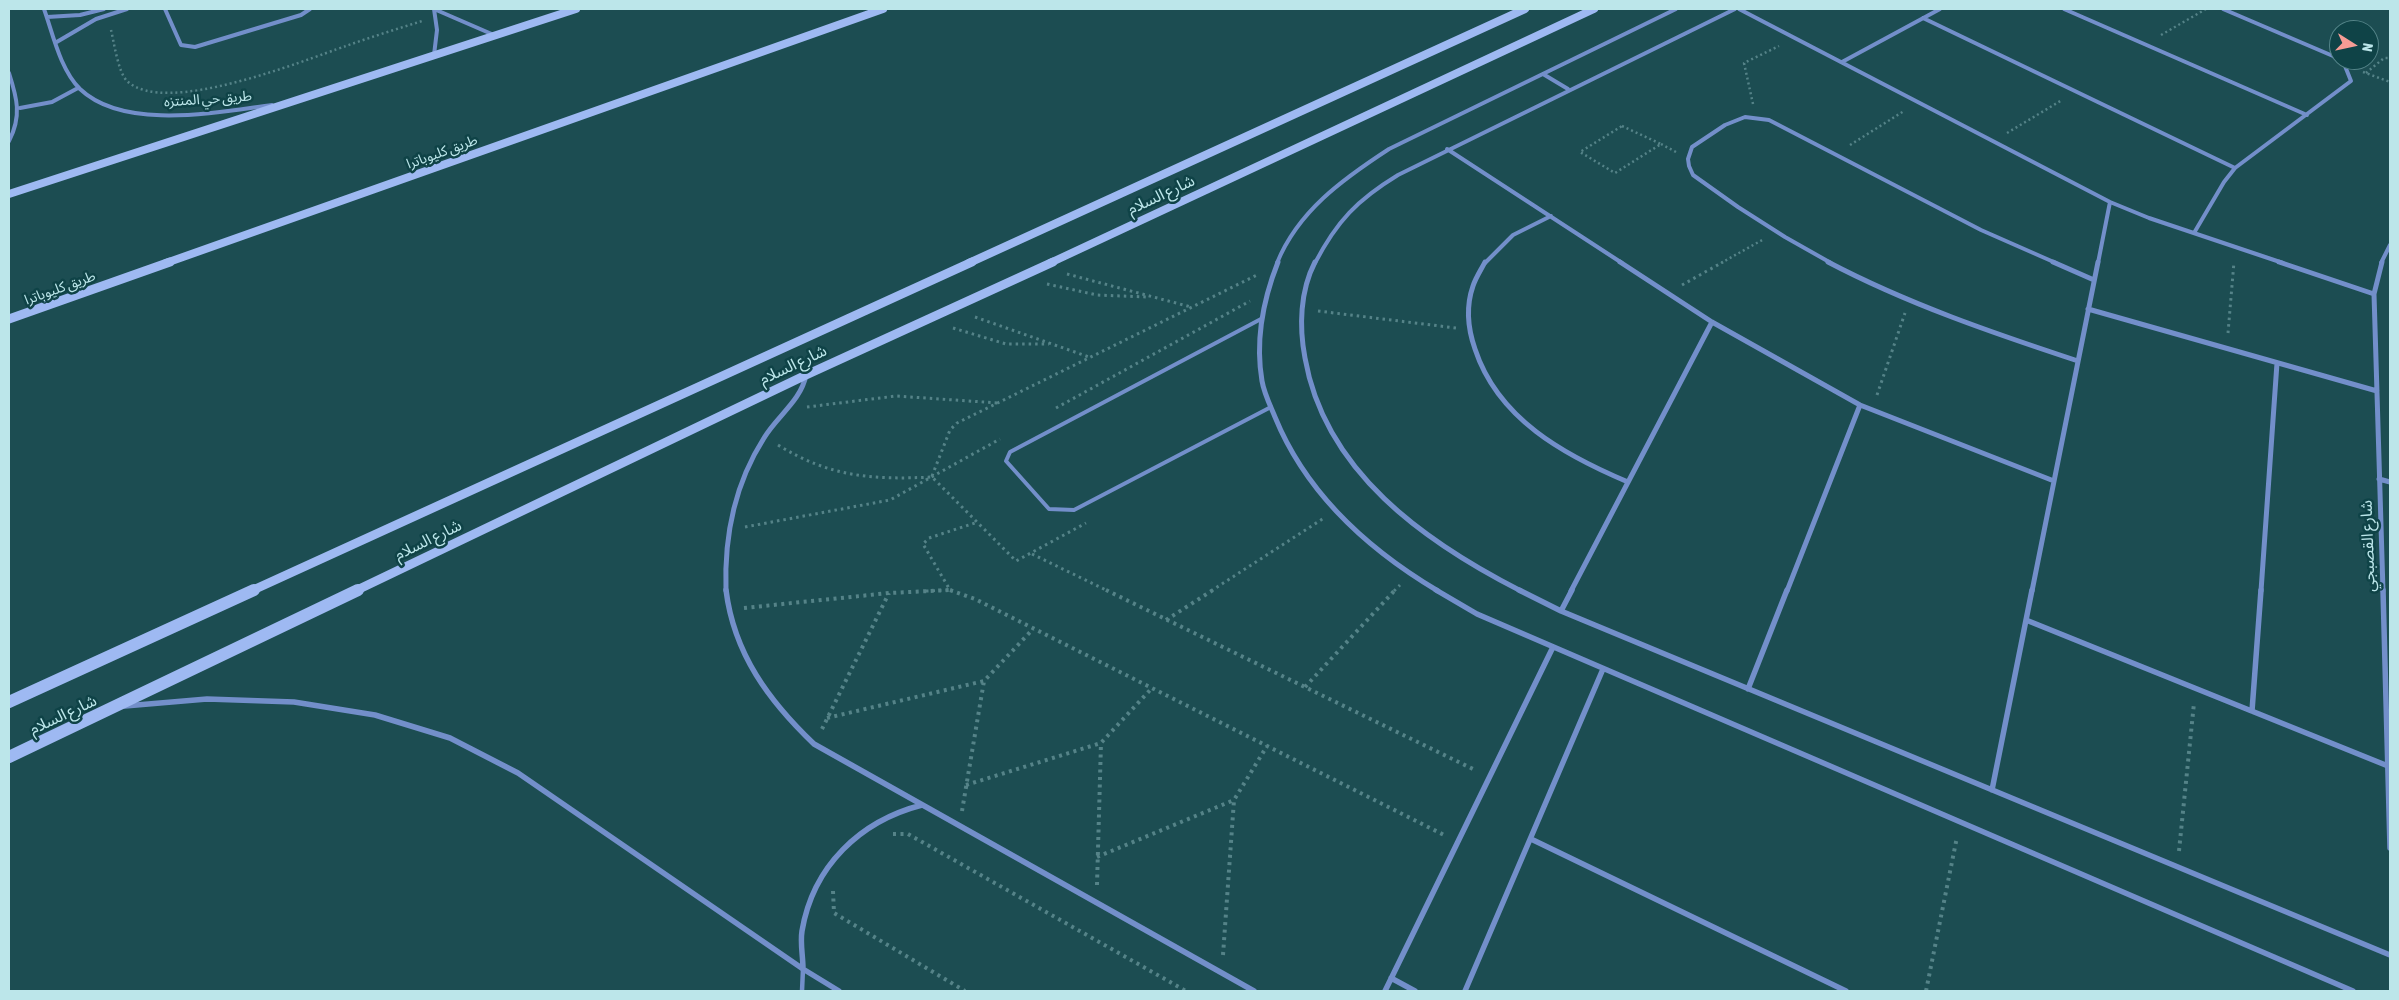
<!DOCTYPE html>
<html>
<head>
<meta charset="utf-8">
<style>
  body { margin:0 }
  #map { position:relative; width:2399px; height:1000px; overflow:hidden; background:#1c4d52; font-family:"Asap Condensed",sans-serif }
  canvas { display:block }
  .frame { position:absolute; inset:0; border:10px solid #bce6ea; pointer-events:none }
  .north { position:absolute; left:2329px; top:20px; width:50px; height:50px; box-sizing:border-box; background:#0f4347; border:1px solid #548488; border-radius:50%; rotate:100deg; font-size:14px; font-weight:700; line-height:20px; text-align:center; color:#bce6ea }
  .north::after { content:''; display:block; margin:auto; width:18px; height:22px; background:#f59c95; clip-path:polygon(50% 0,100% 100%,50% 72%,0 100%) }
</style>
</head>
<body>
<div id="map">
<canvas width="2399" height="1000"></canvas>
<div class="frame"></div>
<div class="north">N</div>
</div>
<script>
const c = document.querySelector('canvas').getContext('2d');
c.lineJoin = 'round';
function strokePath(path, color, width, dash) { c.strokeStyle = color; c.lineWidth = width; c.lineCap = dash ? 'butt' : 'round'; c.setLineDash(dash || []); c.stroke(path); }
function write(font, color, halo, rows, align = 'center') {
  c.font = font + ' "Asap Condensed","Noto Sans Arabic",sans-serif'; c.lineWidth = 5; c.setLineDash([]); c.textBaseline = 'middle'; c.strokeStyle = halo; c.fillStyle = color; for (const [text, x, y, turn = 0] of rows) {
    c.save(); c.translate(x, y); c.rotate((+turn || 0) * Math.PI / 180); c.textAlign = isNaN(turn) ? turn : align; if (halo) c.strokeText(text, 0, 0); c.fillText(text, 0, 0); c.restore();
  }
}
const pathFar2 = new Path2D(`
  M111,30C114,42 118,72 127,81C165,117 302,61 346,46C371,37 397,29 422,21
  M2161,35L2206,9
  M2363,72L2390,82
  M2366,73L2384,58H2390
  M1753,104L1744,63L1779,46
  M1622,126L1661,144L1615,173L1580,152Z
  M2007,133L2062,100
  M1661,144L1676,152
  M1850,145L1904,111
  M1721,263L1764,239`);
const pathFar1 = new Path2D(`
  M1067,274L1191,307
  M1047,284L1097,295L1147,297
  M1682,285L1723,262
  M1318,311L1456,328
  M975,317L1089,357
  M953,328L1006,344H1049
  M2228,333L2234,262
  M1877,395L1905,313
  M807,407L896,396L998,403
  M1056,408L1250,301
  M778,445C830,477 872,480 932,477L1016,561L1086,523
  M932,476L950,430L957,423L1257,275
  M745,527L890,500L1000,439
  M1032,554L1108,591
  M926,591L950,590
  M953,591L950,590L923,544L929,538L978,522
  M1211,591L1324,518
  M1394,591L1400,585`);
const path = new Path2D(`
  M950,590L975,599L1444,835
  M1106,590L1475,770
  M744,608L889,593L950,590
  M1166,620L1213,590
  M1305,687L1395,590
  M827,718L984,681L1033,629
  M822,729L889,593
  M966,785L1101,743L1152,688
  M962,811L984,681
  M893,834H908L1186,991
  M2179,851L2194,703
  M1097,857L1234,800
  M1097,885L1101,743
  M833,891L834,913L965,991
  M1223,955L1234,800L1267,746
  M1926,991L1957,837`);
const serviceFar1 = new Path2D(`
  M1261,319L1010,452L1006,461L1049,509L1074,510L1271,407`);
const service = new Path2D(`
  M802,991L803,969`);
const minorFar2 = new Path2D(`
  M44,9C53,34 60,69 80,89C124,131 218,112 272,105
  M165,9L181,45L195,47L301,15L310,9
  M1739,9L2110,202L2149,218L2283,263
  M2064,9L2307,115
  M47,17L80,15L104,9
  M1923,18L2235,168
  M55,43L96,19L127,9
  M434,55L437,30L434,9L494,35
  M1842,62L1940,9
  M9,73C17,98 22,116 9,141
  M1543,74L1568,89
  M20,108L52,102L78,88
  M1447,149L1622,263
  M2194,233L2224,182L2235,168L2351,81L2345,66L2333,56L2223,9
  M1277,263C1298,211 1343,179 1389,149L1676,9
  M1315,263C1337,221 1357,200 1398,175L1735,9
  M1485,263L1513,235L1551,216
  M1831,263L1785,237L1738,207L1693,175L1689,166L1688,159L1692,147L1725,125L1745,117L1769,120L1981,230L2056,263
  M2098,263L2110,202
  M2381,263L2390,245`);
const minorFar1 = new Path2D(`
  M1278,262C1263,300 1255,340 1262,381C1264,393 1270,405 1275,417C1306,493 1369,550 1438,591
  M1315,262C1300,291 1299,327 1305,358C1325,472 1425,542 1521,591
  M1485,262C1481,270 1476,277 1473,286C1466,306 1468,329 1475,349C1498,419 1564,455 1628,482
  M1620,262L1712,322L1860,405L2054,481
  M1828,262C1908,304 1993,333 2078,361
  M2053,262L2094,280
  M2279,262L2374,294
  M2382,262L2374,294L2383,591
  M2088,309L2377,391
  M2379,479L2390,482
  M726,591C724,536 734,485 764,438C777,416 801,401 806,375
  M1571,591L1712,322
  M1787,591L1860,405
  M2032,591L2098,262
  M2261,591L2277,363`);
const minor = new Path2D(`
  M726,590C734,654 769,701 814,744L1254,991
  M1436,590L1477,614L2353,991
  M1519,590L1561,611L2390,955
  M2383,590L2390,848
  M1561,611L1572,590
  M2026,620L2388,766
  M1748,689L1787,590
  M125,706L207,699L294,702L375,715L450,738L518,773L803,969L839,991
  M2252,711L2261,590
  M1992,790L2032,590
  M1531,839L1846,991
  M803,969C803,956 800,943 802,931C813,866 860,821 922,805
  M1391,978L1415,991
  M1385,991L1553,647
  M1465,991L1603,669`);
const secondaryFar2 = new Path2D(`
  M9,194L576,9
  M166,263L883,9
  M969,263L1525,9
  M1050,263L1594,9`);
const secondaryFar1 = new Path2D(`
  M9,319L170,262
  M251,591L972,262
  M355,591L806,375L1053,262`);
const secondary = new Path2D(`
  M9,702L254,590
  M9,757L358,590`);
const farStreetnames = [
  ["طريق حي المنتزه",208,99,-4],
  ["طريق كليوباترا",442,152,-20],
  ["طريق كليوباترا",60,288,-20]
];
const streetNames = [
  ["شارع السلام",1161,195,-25],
  ["شارع السلام",793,365,-25],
  ["شارع السلام",428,540,-26],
  ["شارع القصبجي",2368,546,-92],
  ["شارع السلام",63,715,-25]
];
strokePath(pathFar2, '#558388', 2.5, [2, 3]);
strokePath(pathFar1, '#558388', 3, [2.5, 4]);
strokePath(path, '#558388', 4, [3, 4.5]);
strokePath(serviceFar1, '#738fca', 4);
strokePath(service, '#738fca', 4.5);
strokePath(minorFar2, '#738fca', 4);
strokePath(minorFar1, '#738fca', 5);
strokePath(minor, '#738fca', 5.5);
strokePath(secondaryFar2, '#9eb9f2', 8);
strokePath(secondaryFar1, '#9eb9f2', 9);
strokePath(secondary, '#9eb9f2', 12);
write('14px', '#bce6ea', '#0f4347', farStreetnames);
write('16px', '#bce6ea', '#0f4347', streetNames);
</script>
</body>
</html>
